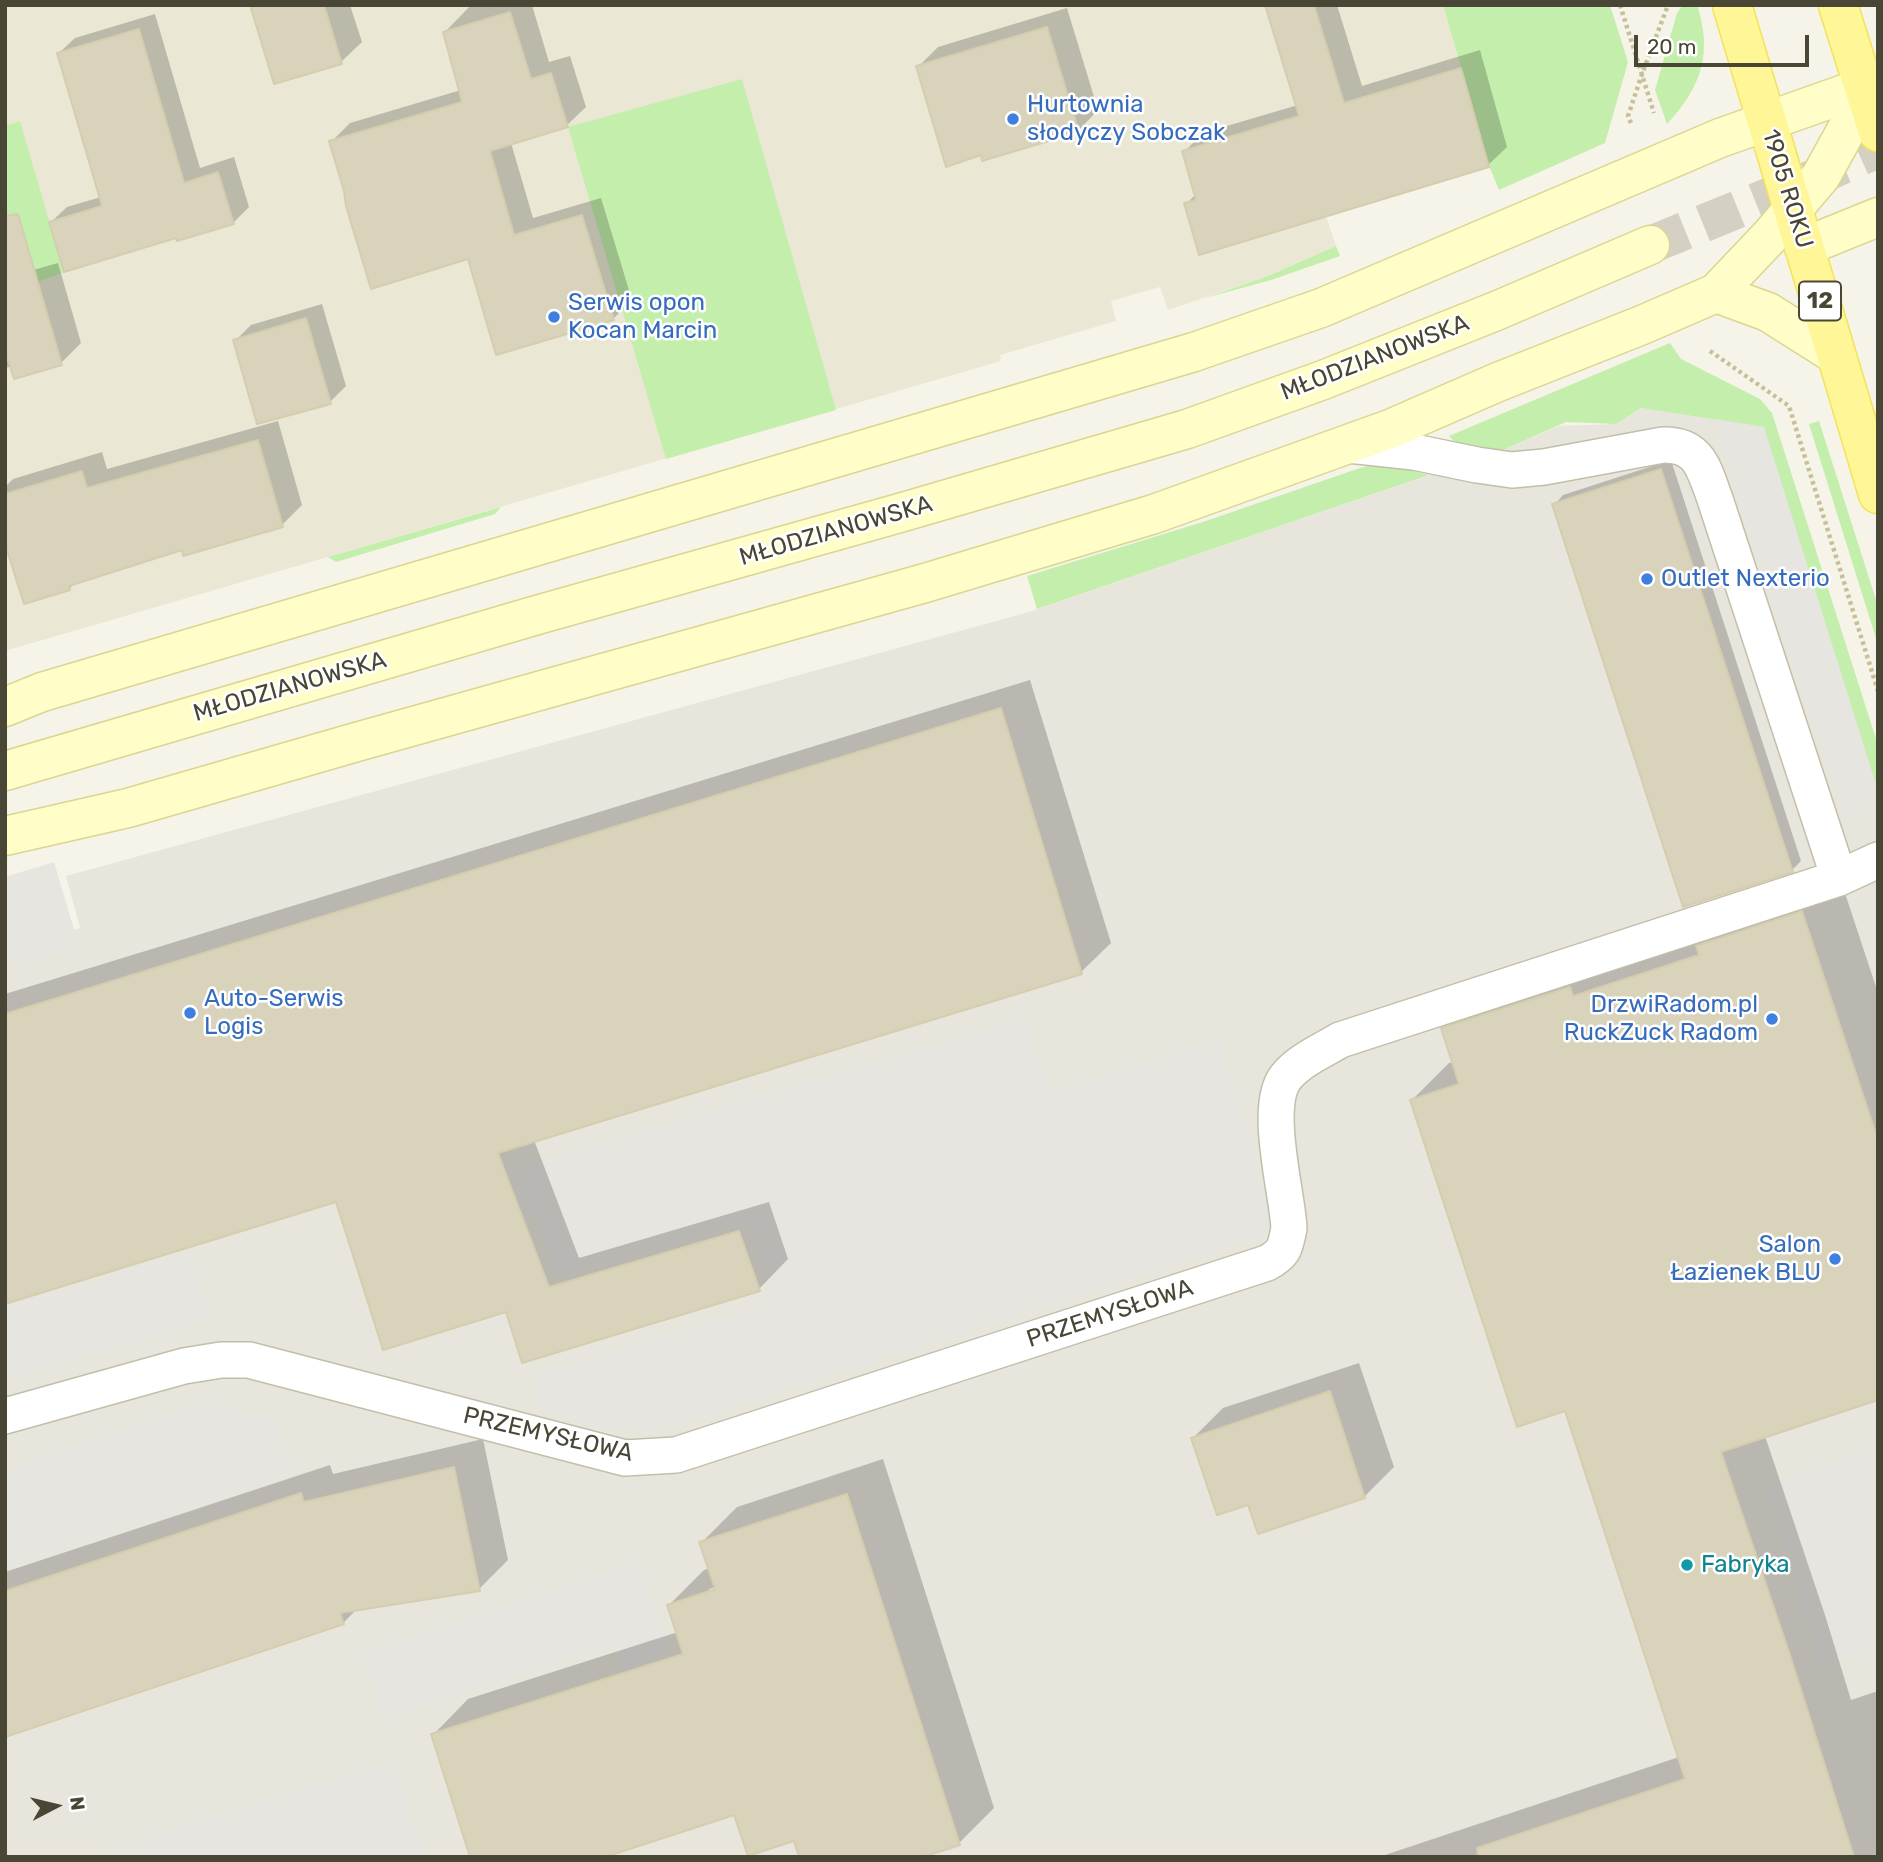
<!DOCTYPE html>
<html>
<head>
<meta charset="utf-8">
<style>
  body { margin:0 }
  #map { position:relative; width:1883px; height:1862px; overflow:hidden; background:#f6f4e8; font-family:Rubik,sans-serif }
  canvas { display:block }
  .frame { position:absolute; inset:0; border:7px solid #4a4635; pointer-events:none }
  .north { position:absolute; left:21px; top:1771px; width:70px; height:70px; -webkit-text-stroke:5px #fff; paint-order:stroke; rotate:83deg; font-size:19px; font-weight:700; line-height:28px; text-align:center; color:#4a4635 }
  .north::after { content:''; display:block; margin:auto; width:24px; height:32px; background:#4a4635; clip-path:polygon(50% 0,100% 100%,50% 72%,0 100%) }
  .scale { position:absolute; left:1634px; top:35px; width:175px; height:32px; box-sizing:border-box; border:4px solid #4a4635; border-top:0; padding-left:9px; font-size:21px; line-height:24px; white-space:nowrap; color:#4a4635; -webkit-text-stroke:5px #fff; paint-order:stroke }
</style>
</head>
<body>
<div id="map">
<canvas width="1883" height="1862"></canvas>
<div class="frame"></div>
<div class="north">N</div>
<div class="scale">20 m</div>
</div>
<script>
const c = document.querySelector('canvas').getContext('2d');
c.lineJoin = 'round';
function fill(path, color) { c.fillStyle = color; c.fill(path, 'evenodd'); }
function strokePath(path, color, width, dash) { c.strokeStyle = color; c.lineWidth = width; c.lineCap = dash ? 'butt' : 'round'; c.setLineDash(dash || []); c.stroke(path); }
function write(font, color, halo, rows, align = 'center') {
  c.font = font + ' Rubik,sans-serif'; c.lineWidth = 5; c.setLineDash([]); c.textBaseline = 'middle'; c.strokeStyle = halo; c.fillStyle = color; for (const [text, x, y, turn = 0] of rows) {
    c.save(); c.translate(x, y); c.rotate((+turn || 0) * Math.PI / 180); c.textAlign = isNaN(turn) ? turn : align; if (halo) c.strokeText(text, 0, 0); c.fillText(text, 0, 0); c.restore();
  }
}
const residential = new Path2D(`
  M5,5H1443L1490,168L1326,216L1336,246L1268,276L1168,310L1160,287L1111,301L1116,321L1000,355L1001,361L5,651Z`);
const industrial = new Path2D(`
  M1641,408L1764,427L1878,772V1857H5V950L80,928L66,876L1029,612L1503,450L1559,426L1616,424Z`);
const green = new Path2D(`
  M1443,5H1610L1628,62L1605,143L1499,190L1490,168Z
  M1683,5H1697C1713,53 1701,88 1667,124L1655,90L1677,13Z
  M742,79L836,410L666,459L568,127Z
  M20,121L64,272L38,282L5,291V126Z
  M1336,246L1340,256L1271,280L1205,298L1268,276Z
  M1670,343L1681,359L1760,399L1772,413L1878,745V791L1763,427L1641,408L1616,424L1566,422L1503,450L1472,447L1455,442L1449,436Z
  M1819,421L1878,606V645L1809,424Z
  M1380,463L1429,475L1037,609L1027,576L1206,521L1360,468Z
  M501,507L495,514L336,562L328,557Z`);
const parking = new Path2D(`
  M1715,419L1764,427L1878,791V808L1845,818L1762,568L1772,564L1768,553L1759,557Z
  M54,862L79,946L5,968V877Z
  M1025,1019L1051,1094L1219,1041L1277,1229L688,1420L642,1431L595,1426L543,1410L531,1376L774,1304L748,1221L555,1278L536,1215L355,1271L340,1222Z
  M188,1251L210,1320L5,1378V1307Z
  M211,1402L276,1422L293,1475L5,1569V1470Z
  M1878,1449V1647L1821,1665L1764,1485Z
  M640,1563L669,1657L624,1672L614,1644L382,1718L363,1654Z
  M393,1761L425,1857H89Z`);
const shadow = new Path2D(`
  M250,5H350L362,42L341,62L276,82Z
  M471,5H532L549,62L570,56L586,107L567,125L511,143L533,218L601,198L632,300L613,319L469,257L331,142L350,123L461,90L445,32Z
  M1268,5H1337L1362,86L1480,50L1507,147L1488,165L1186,204L1196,194L1184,152L1203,133L1298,105Z
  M1067,8L1098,110L1078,131L982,153L918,67L938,47Z
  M155,14L200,168L234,157L249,207L233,223L177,236L51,222L67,207L101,197L59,53L75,38Z
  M58,263L81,343L61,363L12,366L5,368V278Z
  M322,304L346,386L330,402L235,341L251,325Z
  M278,421L302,505L282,525L183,548L76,582L69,589L5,538V487L13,479L102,452L107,469Z
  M1671,460L1801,861L1792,870L1554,505L1563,495Z
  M1030,680L1111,943L1081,972L534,1140L579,1258L769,1202L788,1259L759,1289L508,1310L338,1200L5,1302V994Z
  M1839,875L1878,993V1398L1765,1436L1825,1615L1851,1700L1878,1691V1857H1379L1679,1757L1566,1409L1412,1100L1449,1063L1454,1062L1443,1029L1480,992Z
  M1359,1363L1394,1467L1364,1497L1249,1502L1193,1438L1223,1408Z
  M483,1439L508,1560L479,1589L358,1608L343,1623L5,1735V1572L330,1465L333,1474Z
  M883,1459L994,1808L959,1843L795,1839L736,1813L433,1735L468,1699L678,1632L669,1605L704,1570L710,1568L701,1543L737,1507ZM723,1585L709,1593V1589Z`);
const building = new Path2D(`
  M250,5H324L342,64L274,84Z
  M1265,5H1314L1344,103L1461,68L1489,167L1199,255L1184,203L1196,200L1182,151L1299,116Z
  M510,12L531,79L551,73L568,127L490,151L514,235L582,215L614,320L496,355L468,259L371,289L346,206L344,191L329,141L462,102L443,32Z
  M1047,27L1079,132L982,161L981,155L946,167L916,66Z
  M139,29L184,183L218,172L234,224L177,241L176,238L64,272L49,222L102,206L57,53Z
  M18,214L62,365L14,379L5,351V216Z
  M306,318L331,404L257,424L233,340Z
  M258,440L283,527L183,556L182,550L69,586L70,590L24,604L5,544V494L82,471L87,488Z
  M1661,469L1793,872L1683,907L1552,504Z
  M1001,708L1082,974L498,1153L549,1287L739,1231L760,1291L522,1363L506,1312L383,1350L336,1202L5,1304V1014Z
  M1802,911L1878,1140V1400L1721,1452L1789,1652L1854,1857H1478L1477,1848L1685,1779L1565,1411L1517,1427L1410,1100L1459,1084L1441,1028L1570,987L1573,996L1699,955L1696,946Z
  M1330,1391L1365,1498L1258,1534L1248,1505L1217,1515L1191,1438Z
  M454,1467L480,1591L340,1613L344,1624L5,1737V1591L301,1493L304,1502Z
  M847,1494L960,1845L923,1857H799L794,1841L748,1856L734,1815L605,1857H470L431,1734L683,1654L667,1605L715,1589L699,1542Z`);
const secondaryTunnel = new Path2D(`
  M1650,245L1805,182L1878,149`);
const path = new Path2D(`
  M1620,5L1654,113
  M1631,123L1628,116L1642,74L1668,5
  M1710,351L1789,406L1878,691`);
const service = new Path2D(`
  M1349,445L1414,452L1477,465L1512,470L1544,467L1663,445C1700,444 1704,470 1715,499L1839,878
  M5,1416L184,1366L221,1360H249L625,1458L676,1455L1267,1263C1285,1253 1285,1248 1289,1228C1287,1191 1263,1106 1286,1077C1300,1060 1322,1051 1340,1040L1839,878L1878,860`);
const secondary = new Path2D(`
  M1804,247L1878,217
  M1716,293L1768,312L1836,355
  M5,707L42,692L1194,352L1321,308L1720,138L1864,87
  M5,771L537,615L903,512L1187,429L1323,380L1496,311L1650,245
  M5,836L128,808L353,743L925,583L1154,514L1390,429L1498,382L1642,325L1716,293L1771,235L1821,176L1847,129L1864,87`);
const primary = new Path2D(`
  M1732,5L1878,494
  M1838,5L1878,132`);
const markers = [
  [1013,119,7,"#3f7fe0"],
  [554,317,7,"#3f7fe0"],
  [1647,579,7,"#3f7fe0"],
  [190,1013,7,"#3f7fe0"],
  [1772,1019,7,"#3f7fe0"],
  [1835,1259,7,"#3f7fe0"],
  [1687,1565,7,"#0f9aa8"]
];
const shields = [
  [1820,301,42]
];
const shieldNames = [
  ["12",1820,301]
];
const shopNames = [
  ["Hurtownia",1027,105],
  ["słodyczy Sobczak",1027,133],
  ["Serwis opon",568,303],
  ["Kocan Marcin",568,331],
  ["Outlet Nexterio",1661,579],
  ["Auto-Serwis",204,999],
  ["Logis",204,1027],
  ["DrzwiRadom.pl",1758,1005,"right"],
  ["RuckZuck Radom",1758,1033,"right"],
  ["Salon",1821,1245,"right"],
  ["Łazienek BLU",1821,1273,"right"]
];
const streetNames = [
  ["1905 ROKU",1787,189,73],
  ["MŁODZIANOWSKA",1375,358,-21],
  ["MŁODZIANOWSKA",836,531,-16],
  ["MŁODZIANOWSKA",290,687,-16],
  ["PRZEMYSŁOWA",1110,1314,-18],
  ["PRZEMYSŁOWA",548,1435,13]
];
const cultureNames = [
  ["Fabryka",1701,1565]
];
fill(residential, '#eae8d5');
fill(industrial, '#e8e5dc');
fill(green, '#c3eeac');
fill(parking, '#e6e5e0');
fill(shadow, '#0003');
fill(building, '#d9d3bc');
strokePath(building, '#d4cdae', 2);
strokePath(secondaryTunnel, '#d4d1c4', 38, [38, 19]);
strokePath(service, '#c2bfa9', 38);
strokePath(secondary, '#dad692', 41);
strokePath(primary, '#f2e359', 41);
strokePath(path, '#c6bf98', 4.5, [3.5, 3.5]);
strokePath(service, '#fff', 35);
strokePath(secondary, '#fffdc8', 38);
strokePath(primary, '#fff697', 38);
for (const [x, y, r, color] of markers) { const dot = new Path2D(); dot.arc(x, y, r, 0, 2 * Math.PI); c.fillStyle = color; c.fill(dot); strokePath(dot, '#fff', 2.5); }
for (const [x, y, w] of shields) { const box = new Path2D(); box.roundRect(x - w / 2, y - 19.5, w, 39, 5); c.fillStyle = '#fff'; c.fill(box); strokePath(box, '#4a4635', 2); }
write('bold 23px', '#4a4635', null, shieldNames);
write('24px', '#366cbe', '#fff', shopNames, 'left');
write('24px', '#4a4635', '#fff', streetNames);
write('24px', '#0d838f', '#fff', cultureNames, 'left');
</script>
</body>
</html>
